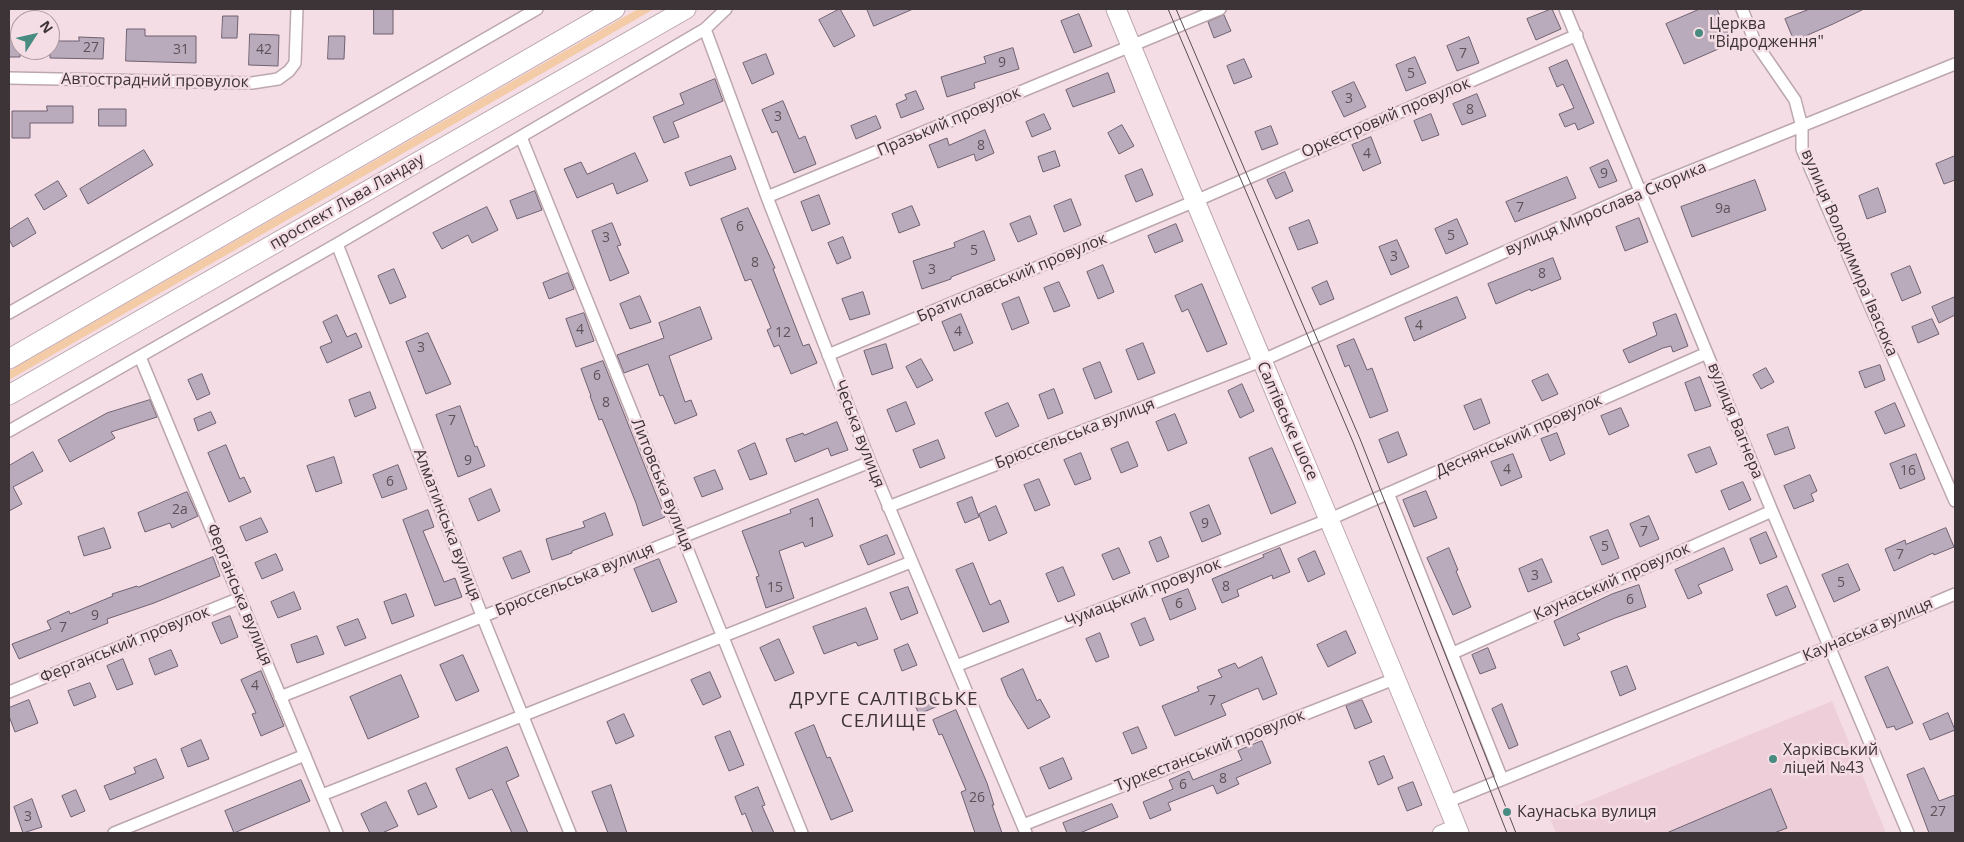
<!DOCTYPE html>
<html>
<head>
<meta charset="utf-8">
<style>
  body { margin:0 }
  #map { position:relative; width:1964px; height:842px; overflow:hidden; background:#f5dde5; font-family:"Open Sans",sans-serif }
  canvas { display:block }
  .frame { position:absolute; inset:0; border:10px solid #3d3437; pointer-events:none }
  .north { position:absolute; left:10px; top:10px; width:50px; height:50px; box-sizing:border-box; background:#f5dde5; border:1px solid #ab999f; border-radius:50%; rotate:55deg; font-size:14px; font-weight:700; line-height:20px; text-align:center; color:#3d3437 }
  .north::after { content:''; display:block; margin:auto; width:18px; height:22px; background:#478b81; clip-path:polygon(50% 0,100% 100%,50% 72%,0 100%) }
</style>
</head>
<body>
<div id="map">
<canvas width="1964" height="842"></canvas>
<div class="frame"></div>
<div class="north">N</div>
</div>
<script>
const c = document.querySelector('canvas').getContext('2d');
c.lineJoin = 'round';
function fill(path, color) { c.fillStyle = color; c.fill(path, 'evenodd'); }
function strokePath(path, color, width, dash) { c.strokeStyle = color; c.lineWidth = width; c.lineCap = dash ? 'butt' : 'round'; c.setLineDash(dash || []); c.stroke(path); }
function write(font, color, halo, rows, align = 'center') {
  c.font = font + ' "Open Sans",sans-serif'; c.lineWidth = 5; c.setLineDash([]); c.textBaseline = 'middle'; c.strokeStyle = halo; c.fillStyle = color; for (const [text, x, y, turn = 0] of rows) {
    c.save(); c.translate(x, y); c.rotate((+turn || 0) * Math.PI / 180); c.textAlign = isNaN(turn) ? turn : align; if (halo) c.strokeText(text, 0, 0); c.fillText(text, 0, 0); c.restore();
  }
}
const built = new Path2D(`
  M1832,701L1886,833H1556L1549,817Z`);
const green = new Path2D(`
  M638,9H654L9,380V371Z`);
const building = new Path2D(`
  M374,9H393V34H374Z
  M840,9L855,36L834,47L819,20Z
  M867,9H913L874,26Z
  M1552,9L1561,29L1536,40L1527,19Z
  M1700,9H1717L1732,43L1684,64L1666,24Z
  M1810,9H1864L1833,24L1794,41L1785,19Z
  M1079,14L1092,46L1074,53L1061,21Z
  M1224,15L1231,31L1214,38L1208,22Z
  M223,16H238L237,38H222Z
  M127,29H145V36H196V63L126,61Z
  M9,34H20V57H9Z
  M250,34L279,35L278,66L249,65Z
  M329,36H345L344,59H328Z
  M79,37L104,38L103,59L50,58V41H79Z
  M1469,37L1479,63L1457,71L1447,46Z
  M1013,48L1019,69L974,83L975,88L947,97L941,77L986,63L984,57Z
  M766,54L774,74L752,84L743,63Z
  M1415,57L1426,83L1406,91L1396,65Z
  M1244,59L1252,77L1234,84L1227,66Z
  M1567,60L1594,123L1578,130L1575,123L1565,127L1559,114L1574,108L1563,84L1557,87L1549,68Z
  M1108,73L1115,92L1073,107L1066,90Z
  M715,79L723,101L673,122L679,137L664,143L653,117L684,104L680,94Z
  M1354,82L1366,107L1344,117L1332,92Z
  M916,91L924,109L901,118L896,104L907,99L905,95Z
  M1477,94L1486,116L1462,125L1453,104Z
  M783,101L799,139L805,136L816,164L794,173L777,131L772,133L762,110Z
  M47,106H73V123H30V138H12V111H47Z
  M99,109H126V126H99Z
  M1044,114L1051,129L1032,137L1026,122Z
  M1431,114L1439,135L1422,141L1414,121Z
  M876,116L881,128L856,139L851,126Z
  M1122,125L1134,146L1119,154L1108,133Z
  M1271,126L1278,144L1262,150L1255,132Z
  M985,130L994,153L976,161L974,154L938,168L929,145L947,138L949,145Z
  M1371,137L1381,163L1363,171L1352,145Z
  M144,150L153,165L88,204L80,189Z
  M1055,151L1060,166L1043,172L1038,157Z
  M635,153L648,181L617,194L613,183L577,198L564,169L581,162L587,174Z
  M731,156L736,169L690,186L685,173Z
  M1955,156V180L1944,184L1936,164Z
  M1608,160L1617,181L1599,188L1590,168Z
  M1142,169L1153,195L1136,202L1125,176Z
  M1285,172L1293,191L1276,199L1267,180Z
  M1567,177L1576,198L1515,222L1506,202Z
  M1755,180L1766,210L1692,237L1681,207Z
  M58,181L67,196L44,210L35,195Z
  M1878,188L1886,212L1867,219L1859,196Z
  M535,191L542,210L517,219L510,201Z
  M819,195L830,224L812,231L801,202Z
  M1071,199L1081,225L1064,232L1054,206Z
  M912,206L920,225L899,233L892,214Z
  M487,207L498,230L472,243L468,235L442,249L433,233Z
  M748,208L775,268L773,269L803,346L809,344L817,363L791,374L779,345L774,347L767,330L771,328L751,279L745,281L721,219Z
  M1030,216L1037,234L1018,242L1010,224Z
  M28,218L36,233L13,247L9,239V230Z
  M1639,218L1648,242L1625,251L1616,227Z
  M1457,219L1468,244L1446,254L1435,229Z
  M1309,220L1318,243L1298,250L1289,228Z
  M612,223L621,245L617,246L629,273L610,281L592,231Z
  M1176,224L1183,241L1155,253L1148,236Z
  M984,231L995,260L951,277V279L922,289L913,261L955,247L954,243Z
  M843,237L851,258L837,264L828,243Z
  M1397,240L1409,267L1391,275L1379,247Z
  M1553,258L1561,279L1531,291L1530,289L1496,304L1488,284Z
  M1103,265L1114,292L1098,299L1087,272Z
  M1910,266L1921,293L1902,301L1891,274Z
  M394,269L406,297L390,304L378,276Z
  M568,273L574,289L549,299L543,283Z
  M1327,281L1334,299L1320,305L1312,288Z
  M1059,282L1070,306L1054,312L1044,288Z
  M1202,284L1227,344L1207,352L1188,309L1182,312L1175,296Z
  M863,292L870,314L850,320L842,299Z
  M640,296L651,322L630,329L620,304Z
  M1019,297L1029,323L1012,330L1002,304Z
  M1457,297L1466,318L1414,341L1405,318Z
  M1955,297V315L1939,323L1932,307Z
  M700,307L712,339L669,356L685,402L691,400L697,415L675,424L663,395L660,396L648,364L624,373L617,355L664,338L659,323Z
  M584,313L594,341L576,347L566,319Z
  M961,314L973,343L954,351L942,322Z
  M1676,314L1688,346L1673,352L1671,346L1663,348L1629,363L1623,350L1657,335L1653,323Z
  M337,315L347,337L356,333L362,347L327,363L320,347L332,342L323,322Z
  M1932,319L1939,334L1918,343L1912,327Z
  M428,333L451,384L426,394L406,342Z
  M1354,339L1367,370L1372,368L1388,411L1370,418L1349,365L1345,367L1337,346Z
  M1143,343L1155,373L1138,380L1126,350Z
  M886,344L893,368L872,375L864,351Z
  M921,359L933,380L917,388L906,367Z
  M603,361L665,517L643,526L636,503L602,419L599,420L590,396H591L581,369Z
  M1100,362L1112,392L1095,399L1083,369Z
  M1880,365L1885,380L1865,388L1859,372Z
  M1766,368L1774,382L1761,389L1753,375Z
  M202,374L210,394L197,400L188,380Z
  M1548,374L1558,394L1542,401L1532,381Z
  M1700,377L1711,406L1695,411L1685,383Z
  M1242,384L1254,411L1240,418L1228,391Z
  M1054,389L1063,413L1048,419L1039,395Z
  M370,392L376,408L355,417L349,400Z
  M1481,399L1490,423L1474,430L1464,406Z
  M150,400L157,417L111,432L115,438L70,462L58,440L107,413Z
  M906,402L915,424L896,432L887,410Z
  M1008,403L1019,426L996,437L985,413Z
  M1895,403L1905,426L1885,434L1875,412Z
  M460,406L475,447L477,446L485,466L458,477L436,415Z
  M1621,408L1629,426L1609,435L1601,416Z
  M211,412L216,423L198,431L194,419Z
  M1175,414L1187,443L1168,451L1156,422Z
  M837,422L848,450L831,456L828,448L795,462L786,439L803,433L804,435Z
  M1788,427L1795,448L1775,455L1767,435Z
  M1398,432L1407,455L1388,463L1379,440Z
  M1557,433L1565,454L1550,461L1541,439Z
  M938,440L945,458L920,468L913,450Z
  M1128,442L1138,466L1121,473L1111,449Z
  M755,443L767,474L750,480L738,451Z
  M226,445L240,479L244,477L251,492L229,502L208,453Z
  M1710,447L1717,464L1696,473L1688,455Z
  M1272,448L1296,503L1271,514L1249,458Z
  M33,452L43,471L13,487L22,504L9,511V466Z
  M1081,453L1091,479L1075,485L1064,460Z
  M1513,454L1522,477L1501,486L1491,462Z
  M1916,454L1925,479L1900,489L1890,464Z
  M334,457L342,483L316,492L307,466Z
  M398,465L407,489L382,498L373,475Z
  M715,470L723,489L702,497L694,478Z
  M1810,475L1817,491L1811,494L1814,501L1794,509L1784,486Z
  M1039,479L1050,505L1035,511L1024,485Z
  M1743,482L1751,500L1729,510L1721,491Z
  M491,489L500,511L478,521L469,499Z
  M1426,491L1437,518L1414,527L1403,500Z
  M187,492L198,516L172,528L170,523L145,532L138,513Z
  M972,497L979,517L965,523L957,503Z
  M818,499L833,536L805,547L803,542L779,551L794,598L766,608L756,577L759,576L742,531L791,513L790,510Z
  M1209,505L1221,534L1202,542L1190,513Z
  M996,506L1007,533L989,541L979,514Z
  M428,510L434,527L423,531L444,582L455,578L462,597L435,606L403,520Z
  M605,513L613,535L572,551V553L552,560L546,539L585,527L583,522Z
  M1649,516L1659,539L1640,547L1630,524Z
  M261,518L268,532L246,541L240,527Z
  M104,528L111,548L84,556L78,537Z
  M1946,528L1954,547L1934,555L1933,553L1894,571L1885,549L1905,540L1906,544Z
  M1608,530L1619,558L1602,565L1590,537Z
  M1766,532L1777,557L1760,564L1750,539Z
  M887,535L895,554L868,565L860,546Z
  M1161,537L1169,557L1157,562L1149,542Z
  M1119,548L1130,573L1113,580L1102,555Z
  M1280,548L1290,572L1273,579L1272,575L1237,590L1239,596L1222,603L1212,579L1264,557L1263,555Z
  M1449,548L1458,570L1456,571L1471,607L1453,615L1427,558Z
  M1724,548L1733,570L1698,585L1702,593L1688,599L1675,570Z
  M521,551L530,572L512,579L503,558Z
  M1315,551L1325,574L1308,582L1298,559Z
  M276,554L283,570L262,579L255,563Z
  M213,557L220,576L154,603L107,619L108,623L19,659L12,644L51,629L47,621L69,611L70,614L113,596L112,594L137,586L138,587Z
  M659,559L677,602L652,612L634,569Z
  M1542,559L1552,582L1528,592L1519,569Z
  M973,563L990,605L1000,600L1009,622L983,632L956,570Z
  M1848,564L1860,590L1834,602L1822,575Z
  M1063,567L1075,595L1058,602L1046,574Z
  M1639,585L1646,607L1615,618L1577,634L1580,639L1564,646L1554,621L1612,594Z
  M1787,586L1796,607L1776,616L1767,595Z
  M908,587L918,613L901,620L890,593Z
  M1188,589L1196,609L1170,620L1162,599Z
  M294,592L301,609L278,618L271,602Z
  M406,594L414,616L392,624L384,602Z
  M866,608L878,639L858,646L856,642L824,654L813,627Z
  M230,616L238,637L221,644L212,623Z
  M1145,618L1154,640L1140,646L1131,624Z
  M358,619L366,638L345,646L337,627Z
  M1346,631L1356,653L1328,667L1317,645Z
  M1100,633L1109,657L1096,662L1086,639Z
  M317,636L324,654L297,663L291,645Z
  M779,639L794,673L775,681L760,648Z
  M908,644L917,665L902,671L894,650Z
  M1488,648L1496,668L1480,674L1472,655Z
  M171,650L178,666L155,675L149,659Z
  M463,655L479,691L456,701L440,665Z
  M1262,657L1277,694L1263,700L1258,688L1221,704L1226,715L1175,736L1162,706L1199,691L1197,687L1222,677L1218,670L1235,663L1238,668Z
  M123,659L133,684L117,690L107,666Z
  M1627,666L1636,689L1620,696L1611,672Z
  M1888,667L1913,723L1896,730L1894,726L1887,728L1865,677Z
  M1023,669L1037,701L1040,699L1050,717L1028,729L1008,696L1001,679Z
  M261,671L284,726L261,736L252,714L256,713L241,680Z
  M710,672L721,697L703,705L691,680Z
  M401,675L419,717L368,739L350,697Z
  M90,683L96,697L74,706L68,691Z
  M933,692L938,706L919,714L913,701Z
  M29,700L38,723L15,732L9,716V708Z
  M1362,700L1372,722L1355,729L1346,706Z
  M1502,704L1518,745L1509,749L1492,709Z
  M956,710L987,783L994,805H992L1002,833H975L961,792L966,790L942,734L939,735L933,720Z
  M1948,713L1955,730L1930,740L1923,724Z
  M624,714L634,736L616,744L607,722Z
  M814,725L827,758L830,757L853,811L831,820L795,733Z
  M1138,727L1147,748L1132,754L1123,733Z
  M730,731L744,765L729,771L715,737Z
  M201,740L209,759L188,767L181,749Z
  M1262,741L1271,763L1236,778L1239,784L1217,794L1213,785L1168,803L1171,810L1150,819L1143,802L1173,789L1169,780L1189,771L1193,780L1242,760L1238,751Z
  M507,747L519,776L506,782L528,833H512L492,789L469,799L456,769Z
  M1384,756L1393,778L1378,785L1369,762Z
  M1063,758L1072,779L1049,789L1040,768Z
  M156,759L164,778L110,800L104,786L136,773L134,768Z
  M1924,768L1939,801L1955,795V833H1929L1907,775Z
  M301,780L310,801L234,833L225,811Z
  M1413,782L1422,805L1407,811L1398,788Z
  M426,783L437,807L418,815L408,791Z
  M611,785L627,833H608L592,792Z
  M758,787L765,805L762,806L774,833H753L745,813L742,815L735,797Z
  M1771,789L1787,828L1774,833H1667Z
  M76,790L85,811L71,817L62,796Z
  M32,799L42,827L23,833L14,807Z
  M386,802L398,826L382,833H370L361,814Z
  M1112,804L1118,817L1080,833H1067L1063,823Z`);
const minor = new Path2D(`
  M1565,9L1772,511L1908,833
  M1742,9L1755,42L1795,100L1802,127V149L1955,501
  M705,29L767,197L870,462L1026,833
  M9,78L252,83L278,79L289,71L295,63L297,9
  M521,137L802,833
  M767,197L1220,9
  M337,244L483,618L570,833
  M9,313L537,9
  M828,355L1200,199L1577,35
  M140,357L337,833
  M9,431L337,244L705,29L726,9
  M1388,493L1502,779
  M888,507L1261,361L1641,191L1955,64
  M1453,653L1772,511
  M956,666L1330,519L1707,353
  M9,692L240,598
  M280,697C478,620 673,540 870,462
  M322,795L911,562
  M1447,802L1831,646L1955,594
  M1023,825L1397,678
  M114,833L305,755`);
const tertiary = new Path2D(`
  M1440,833L1457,826`);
const primary = new Path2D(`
  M1116,9C1228,285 1347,557 1459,833
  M9,359L615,9
  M9,395L686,9`);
const tram = new Path2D(`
  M1168,9L1353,442L1507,833
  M1176,9L1360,439L1516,833`);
const markers = [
  [1699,33,5,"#478b81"],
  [1773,759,5,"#478b81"],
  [1507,812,5,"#478b81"]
];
const numberNames = [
  ["27",91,48],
  ["31",181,50],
  ["42",264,50],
  ["7",1463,54],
  ["9",1002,63],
  ["5",1411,74],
  ["3",1349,99],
  ["8",1470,110],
  ["3",778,117],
  ["8",981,146],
  ["4",1367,154],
  ["9",1604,174],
  ["7",1520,208],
  ["9а",1723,209],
  ["6",740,227],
  ["5",1451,236],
  ["3",606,238],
  ["5",974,251],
  ["3",1394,257],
  ["8",755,263],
  ["3",932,270],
  ["8",1542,274],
  ["4",1419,326],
  ["4",580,330],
  ["4",958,332],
  ["12",783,333],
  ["3",421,348],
  ["6",597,376],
  ["8",606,403],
  ["7",452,421],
  ["9",468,461],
  ["4",1507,470],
  ["16",1908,471],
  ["6",390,482],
  ["2а",180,510],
  ["1",812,523],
  ["9",1205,524],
  ["7",1644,532],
  ["5",1605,547],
  ["7",1900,555],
  ["3",1535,576],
  ["5",1841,583],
  ["8",1226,587],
  ["15",775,588],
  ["6",1630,600],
  ["6",1179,604],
  ["9",95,616],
  ["7",63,628],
  ["4",255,686],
  ["7",1212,701],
  ["8",1223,779],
  ["6",1183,785],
  ["26",977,798],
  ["27",1938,812],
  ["3",28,817]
];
const poiNames = [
  ["Церква",1709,24],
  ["\"Відродження\"",1709,42],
  ["Харківський",1783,750],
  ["ліцей №43",1783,768],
  ["Каунаська вулиця",1517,812]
];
const streetNames = [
  ["Автострадний провулок",155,81,1],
  ["Оркестровий провулок",1386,118,-23],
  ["Празький провулок",949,122,-23],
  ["проспект Льва Ландау",347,202,-30],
  ["вулиця Мирослава Скорика",1606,209,-23],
  ["вулиця Володимира Івасюка",1849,253,67],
  ["Братиславський провулок",1012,278,-23],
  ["Салтівське шосе",1287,421,66],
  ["вулиця Вагнера",1735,421,68],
  ["Чеська вулиця",859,434,69],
  ["Брюссельська вулиця",1075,434,-21],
  ["Деснянський провулок",1519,436,-24],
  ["Литовська вулиця",662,485,68],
  ["Алматинська вулиця",447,525,69],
  ["Брюссельська вулиця",575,580,-22],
  ["Каунаський провулок",1612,582,-24],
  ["Чумацький провулок",1143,593,-21],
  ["Ферганська вулиця",239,595,68],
  ["Каунаська вулиця",1868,630,-23],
  ["Ферганський провулок",125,645,-22],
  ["Туркестанський провулок",1210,751,-21]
];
const quarterNames = [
  ["ДРУГЕ САЛТІВСЬКЕ",884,700],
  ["СЕЛИЩЕ",884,722]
];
fill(built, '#eeced9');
fill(green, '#f4cba7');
fill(building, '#b9abbc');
strokePath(building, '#6e6170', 1);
strokePath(minor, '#bda7af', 14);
strokePath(tertiary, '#bda7af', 16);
strokePath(primary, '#bda7af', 21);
strokePath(minor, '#fff', 11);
strokePath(tertiary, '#fff', 14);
strokePath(primary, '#fff', 19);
strokePath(tram, '#584d51', 1);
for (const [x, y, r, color] of markers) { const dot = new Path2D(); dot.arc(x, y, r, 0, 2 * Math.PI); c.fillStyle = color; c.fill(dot); strokePath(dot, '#f5dde5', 2); }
write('14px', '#5c5258', null, numberNames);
write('16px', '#3d3437', '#f5dde5', poiNames, 'left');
write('16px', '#3d3437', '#f5dde5', streetNames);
c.letterSpacing = '1px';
write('19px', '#3d3437', '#f5dde5', quarterNames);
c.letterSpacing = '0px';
</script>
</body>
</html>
